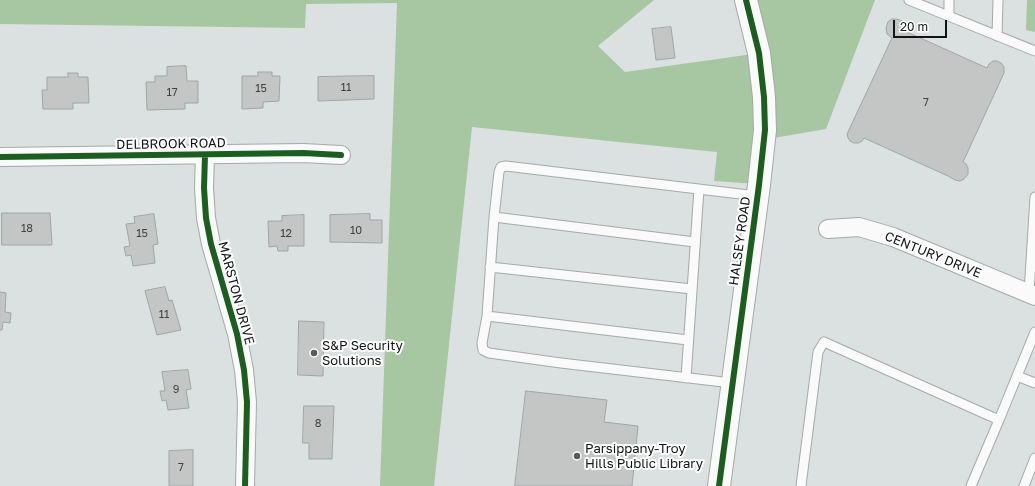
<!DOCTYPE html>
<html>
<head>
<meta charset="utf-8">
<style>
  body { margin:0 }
  #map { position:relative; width:1035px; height:486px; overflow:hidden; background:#dbe0e0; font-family:"Golos Text",sans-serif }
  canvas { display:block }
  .scale { position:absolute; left:893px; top:20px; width:54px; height:18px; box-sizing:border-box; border:2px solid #101413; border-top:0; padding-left:5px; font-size:12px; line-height:14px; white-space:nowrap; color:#101413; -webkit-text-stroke:3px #fff; paint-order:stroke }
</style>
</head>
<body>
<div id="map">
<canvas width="1035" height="486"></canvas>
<div class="scale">20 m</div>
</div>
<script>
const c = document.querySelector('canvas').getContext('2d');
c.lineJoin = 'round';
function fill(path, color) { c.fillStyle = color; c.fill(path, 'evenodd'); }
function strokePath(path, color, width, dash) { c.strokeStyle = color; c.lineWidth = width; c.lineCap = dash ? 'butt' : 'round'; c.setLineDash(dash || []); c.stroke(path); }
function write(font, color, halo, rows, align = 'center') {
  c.font = font + ' "Golos Text",sans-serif'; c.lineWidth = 4; c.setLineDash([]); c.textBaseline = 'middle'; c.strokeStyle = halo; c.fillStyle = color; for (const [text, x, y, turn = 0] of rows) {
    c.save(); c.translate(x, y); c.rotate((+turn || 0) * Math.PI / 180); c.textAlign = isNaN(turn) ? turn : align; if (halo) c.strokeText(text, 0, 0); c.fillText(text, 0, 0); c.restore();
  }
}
const forest = new Path2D(`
  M0,0H654L598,46L625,72L760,53L744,0H875L826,129L762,140L757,184L714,181L717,152L472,127L434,486H380L397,3L306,4L305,28L0,24Z
  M1027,0H1035V32L1026,30Z`);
const building = new Path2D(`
  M892,19H897L902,21L905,25V30L907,32L987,68L989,64L993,61H997L1001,63L1004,67V73L963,162L966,164L968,168V174L964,179L960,181L955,180L948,176L864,138L862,141L858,143H854L850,141L848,138L847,134L892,38L887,34L886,28L888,22Z
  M671,27L675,58L656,60L652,29Z
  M186,66L187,81H198V103H185V109L147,110L146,82H155V76H167V67Z
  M258,72H272V76H280L279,101L263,102V108L242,109V76H258Z
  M68,73H78V77H88L89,103H73V109H43L42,90H47V77H68Z
  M374,76V99L318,101V77Z
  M2,213H50L52,245H2Z
  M154,214L158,244L153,245L155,263L133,266L131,255L126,256L124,247L130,246L126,224L135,223L134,217Z
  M370,214V220H382V243L330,242V215Z
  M304,215V246H288V251H278L277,246L269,247L268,221H282V216Z
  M165,287L169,301L172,300L181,330L157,335L145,291Z
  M0,292L6,293L5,312L11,313L10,323L3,322L2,330H0Z
  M299,321L324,322L323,376L298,375Z
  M188,370L191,389L186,390L189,408L168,410L166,400L162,401L160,391H165L162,372Z
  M526,391L607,400L604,422L638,426L632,486H515Z
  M304,406H334L332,459H309V443H303Z
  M193,450V486H169V451Z`);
const lane = new Path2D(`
  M909,0L1035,51
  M949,16V0
  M997,36L998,0
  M494,217L695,242
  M490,267L692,289
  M1029,293L1035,197
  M487,316L688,340
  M1017,376L1035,383
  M686,378L699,189
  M732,383L561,363L489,353L483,350L482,343L487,316L494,217L499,172L501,167L506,166L757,196
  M801,486L818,352L824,342L999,420L1035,332
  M971,486L999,420
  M1024,486L1035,458`);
const street = new Path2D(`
  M205,155L204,188L206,218L211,244L237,334L244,370L247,402L245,486
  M0,157L303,153L341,155
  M828,229L859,227L893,237L1035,296`);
const secondary = new Path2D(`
  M719,486L759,185L765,130L764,97L759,53L746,0`);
const cycleway = new Path2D(`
  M205,155L204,188L206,218L211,244L237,334L244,370L247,402L245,486
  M0,157L303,153L341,155
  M719,486L759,185L765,130L764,97L759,53L746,0`);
const markers = [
  [314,353,4,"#575b5b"],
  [577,456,4,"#575b5b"]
];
const numberNames = [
  ["11",346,88],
  ["15",261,89],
  ["17",172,93],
  ["7",926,103],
  ["18",27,229],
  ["10",356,231],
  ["15",142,234],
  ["12",286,234],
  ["11",164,315],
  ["9",176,390],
  ["8",318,424],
  ["7",181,468]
];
const streetNames = [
  ["DELBROOK ROAD",171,144,-1],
  ["HALSEY ROAD",740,241,-82],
  ["CENTURY DRIVE",933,255,22],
  ["MARSTON DRIVE",236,293,75]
];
const poiNames = [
  ["S&P Security",322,346],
  ["Solutions",322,361],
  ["Parsippany-Troy",585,449],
  ["Hills Public Library",585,464]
];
fill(forest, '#a7c6a2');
fill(building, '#c3c6c5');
strokePath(building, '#a1a5a4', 1);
strokePath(lane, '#a5a9a8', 11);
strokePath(street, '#a5a9a8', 20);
strokePath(secondary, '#a5a9a8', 24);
strokePath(lane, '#fafafa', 9);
strokePath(street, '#fafafa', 18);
strokePath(secondary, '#fafafa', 22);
strokePath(cycleway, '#1b5e20', 6);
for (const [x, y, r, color] of markers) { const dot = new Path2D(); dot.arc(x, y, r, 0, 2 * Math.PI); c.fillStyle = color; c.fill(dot); strokePath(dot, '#fff', 1.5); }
write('11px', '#3e4240', null, numberNames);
write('13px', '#101413', '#fff', streetNames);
write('13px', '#101413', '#fff', poiNames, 'left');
</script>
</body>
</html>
